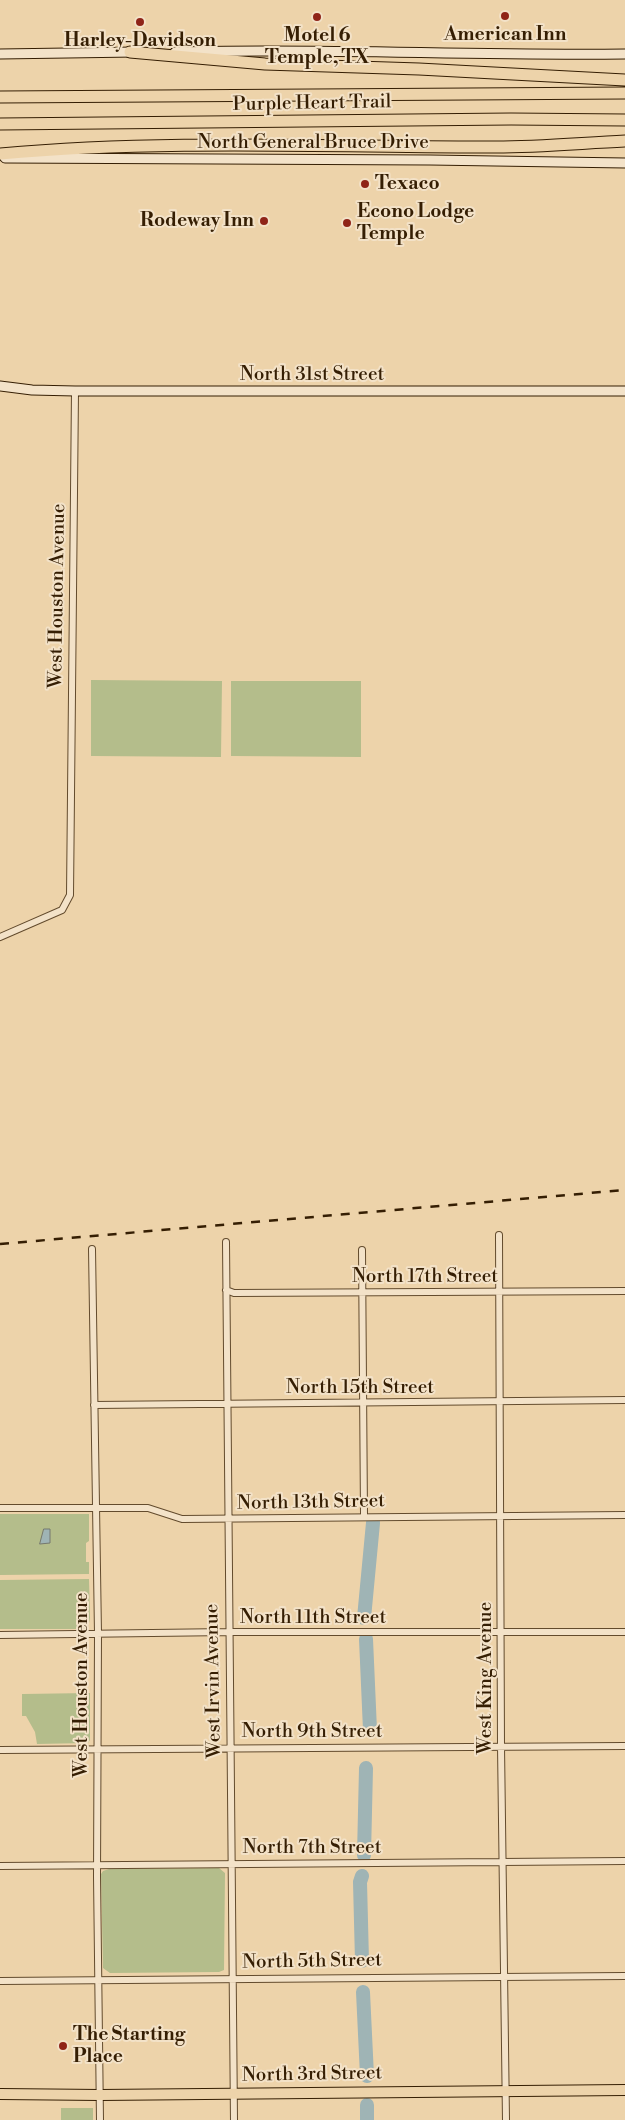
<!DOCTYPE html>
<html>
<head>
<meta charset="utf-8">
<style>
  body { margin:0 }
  canvas { display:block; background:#edd3aa }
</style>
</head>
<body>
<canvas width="625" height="2120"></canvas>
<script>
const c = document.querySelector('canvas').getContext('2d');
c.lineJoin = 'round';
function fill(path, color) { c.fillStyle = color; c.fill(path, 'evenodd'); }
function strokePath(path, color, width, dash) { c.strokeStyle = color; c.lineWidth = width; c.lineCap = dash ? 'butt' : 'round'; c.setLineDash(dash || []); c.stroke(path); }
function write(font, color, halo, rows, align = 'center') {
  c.font = font + ' "Libre Bodoni",serif'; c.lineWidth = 4; c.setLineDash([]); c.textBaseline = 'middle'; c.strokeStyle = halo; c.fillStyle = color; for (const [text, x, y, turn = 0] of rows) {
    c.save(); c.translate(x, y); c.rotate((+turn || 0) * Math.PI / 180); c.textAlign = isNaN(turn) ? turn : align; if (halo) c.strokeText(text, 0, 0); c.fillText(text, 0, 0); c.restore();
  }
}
const green = new Path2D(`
  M91,680L222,681L221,757L91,756Z
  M231,681H361V757L231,756Z
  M0,1514H89V1541L86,1543V1562H89V1574L0,1575Z
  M89,1579L90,1618L89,1623L85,1629H0V1580Z
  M90,1693V1740L88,1743L37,1744L35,1732L26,1716H22V1694Z
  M219,1868L225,1873L224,1970L219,1972L110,1973L103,1968L101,1874L103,1871L109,1869Z
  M61,2108H93V2120H61Z`);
const water = new Path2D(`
  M44,1529H50V1543L40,1544Z`);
const river = new Path2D(`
  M364,1618L373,1523
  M366,1639L370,1730
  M364,1855L366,1768
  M362,1876L360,1882L362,1961
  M363,1992L367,2076
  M367,2105V2120`);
const street = new Path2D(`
  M0,937L62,910L70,895L75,391
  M499,1235L501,1746L506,2120
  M226,1242L234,2120
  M92,1249L98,1634L97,1876L100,2120
  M362,1250L364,1516
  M226,1290L234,1293L625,1291
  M94,1405L625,1400
  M0,1508H148L182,1519L625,1515
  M0,1635L228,1632H625
  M0,1750L625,1746
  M0,1866L625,1861
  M0,1981L625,1976`);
const secondary = new Path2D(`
  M175,52C325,48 475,56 625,54
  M0,54L135,52
  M5,158L430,160L625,163
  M0,386L32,390L75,391H625`);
const primary = new Path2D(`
  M0,2094L100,2095L625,2090`);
const highway = new Path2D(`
  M130,52L265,64L419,69L625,80
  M0,97L625,93
  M0,124L511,119L625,120
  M0,154C165,139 331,147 496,147C539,147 582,143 625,141`);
const rail = new Path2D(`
  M0,1244L625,1190`);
const markers = [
  [505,16,5,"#8f2418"],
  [317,17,5,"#8f2418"],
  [140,22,5,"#8f2418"],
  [365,184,5,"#8f2418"],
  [264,221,5,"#8f2418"],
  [347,223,5,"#8f2418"],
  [63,2046,5,"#8f2418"]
];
const poiNames = [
  ["American Inn",505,35],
  ["Motel 6",317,36],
  ["Temple, TX",317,58],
  ["Harley-Davidson",140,41],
  ["Texaco",375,184,"left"],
  ["Econo Lodge",357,212,"left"],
  ["Temple",357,234,"left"],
  ["Rodeway Inn",254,221,"right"],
  ["The Starting",73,2035,"left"],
  ["Place",73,2057,"left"]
];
const streetNames = [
  ["Purple Heart Trail",312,104,-1],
  ["North General Bruce Drive",313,143],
  ["North 31st Street",312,375],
  ["West Houston Avenue",58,596,-89],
  ["North 17th Street",425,1277],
  ["North 15th Street",360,1388],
  ["North 13th Street",311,1503,-1],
  ["North 11th Street",313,1618],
  ["West King Avenue",486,1678,-90],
  ["West Irvin Avenue",214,1681,-91],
  ["West Houston Avenue",82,1685,-90],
  ["North 9th Street",312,1732],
  ["North 7th Street",312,1848],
  ["North 5th Street",312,1962,-1],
  ["North 3rd Street",312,2075,-1]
];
fill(green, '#b4bd8b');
fill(water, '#9fb4b5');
strokePath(water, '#75786e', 1);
strokePath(river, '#9fb4b5', 14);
strokePath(street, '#634b2d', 8);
strokePath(secondary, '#351e03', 11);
strokePath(primary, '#351e03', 12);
strokePath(highway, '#351e03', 13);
strokePath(street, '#f3e2c8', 6);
strokePath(secondary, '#f3e2c8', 9);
strokePath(primary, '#edd3aa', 10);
strokePath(highway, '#edd3aa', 11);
strokePath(rail, '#351e03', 2.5, [9, 9]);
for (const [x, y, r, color] of markers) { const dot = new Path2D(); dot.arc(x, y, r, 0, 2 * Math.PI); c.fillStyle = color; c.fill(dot); strokePath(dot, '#f3e2c8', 2); }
write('bold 19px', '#351e03', '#f3e2c8', poiNames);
write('19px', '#351e03', '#f3e2c8', streetNames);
</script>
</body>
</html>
